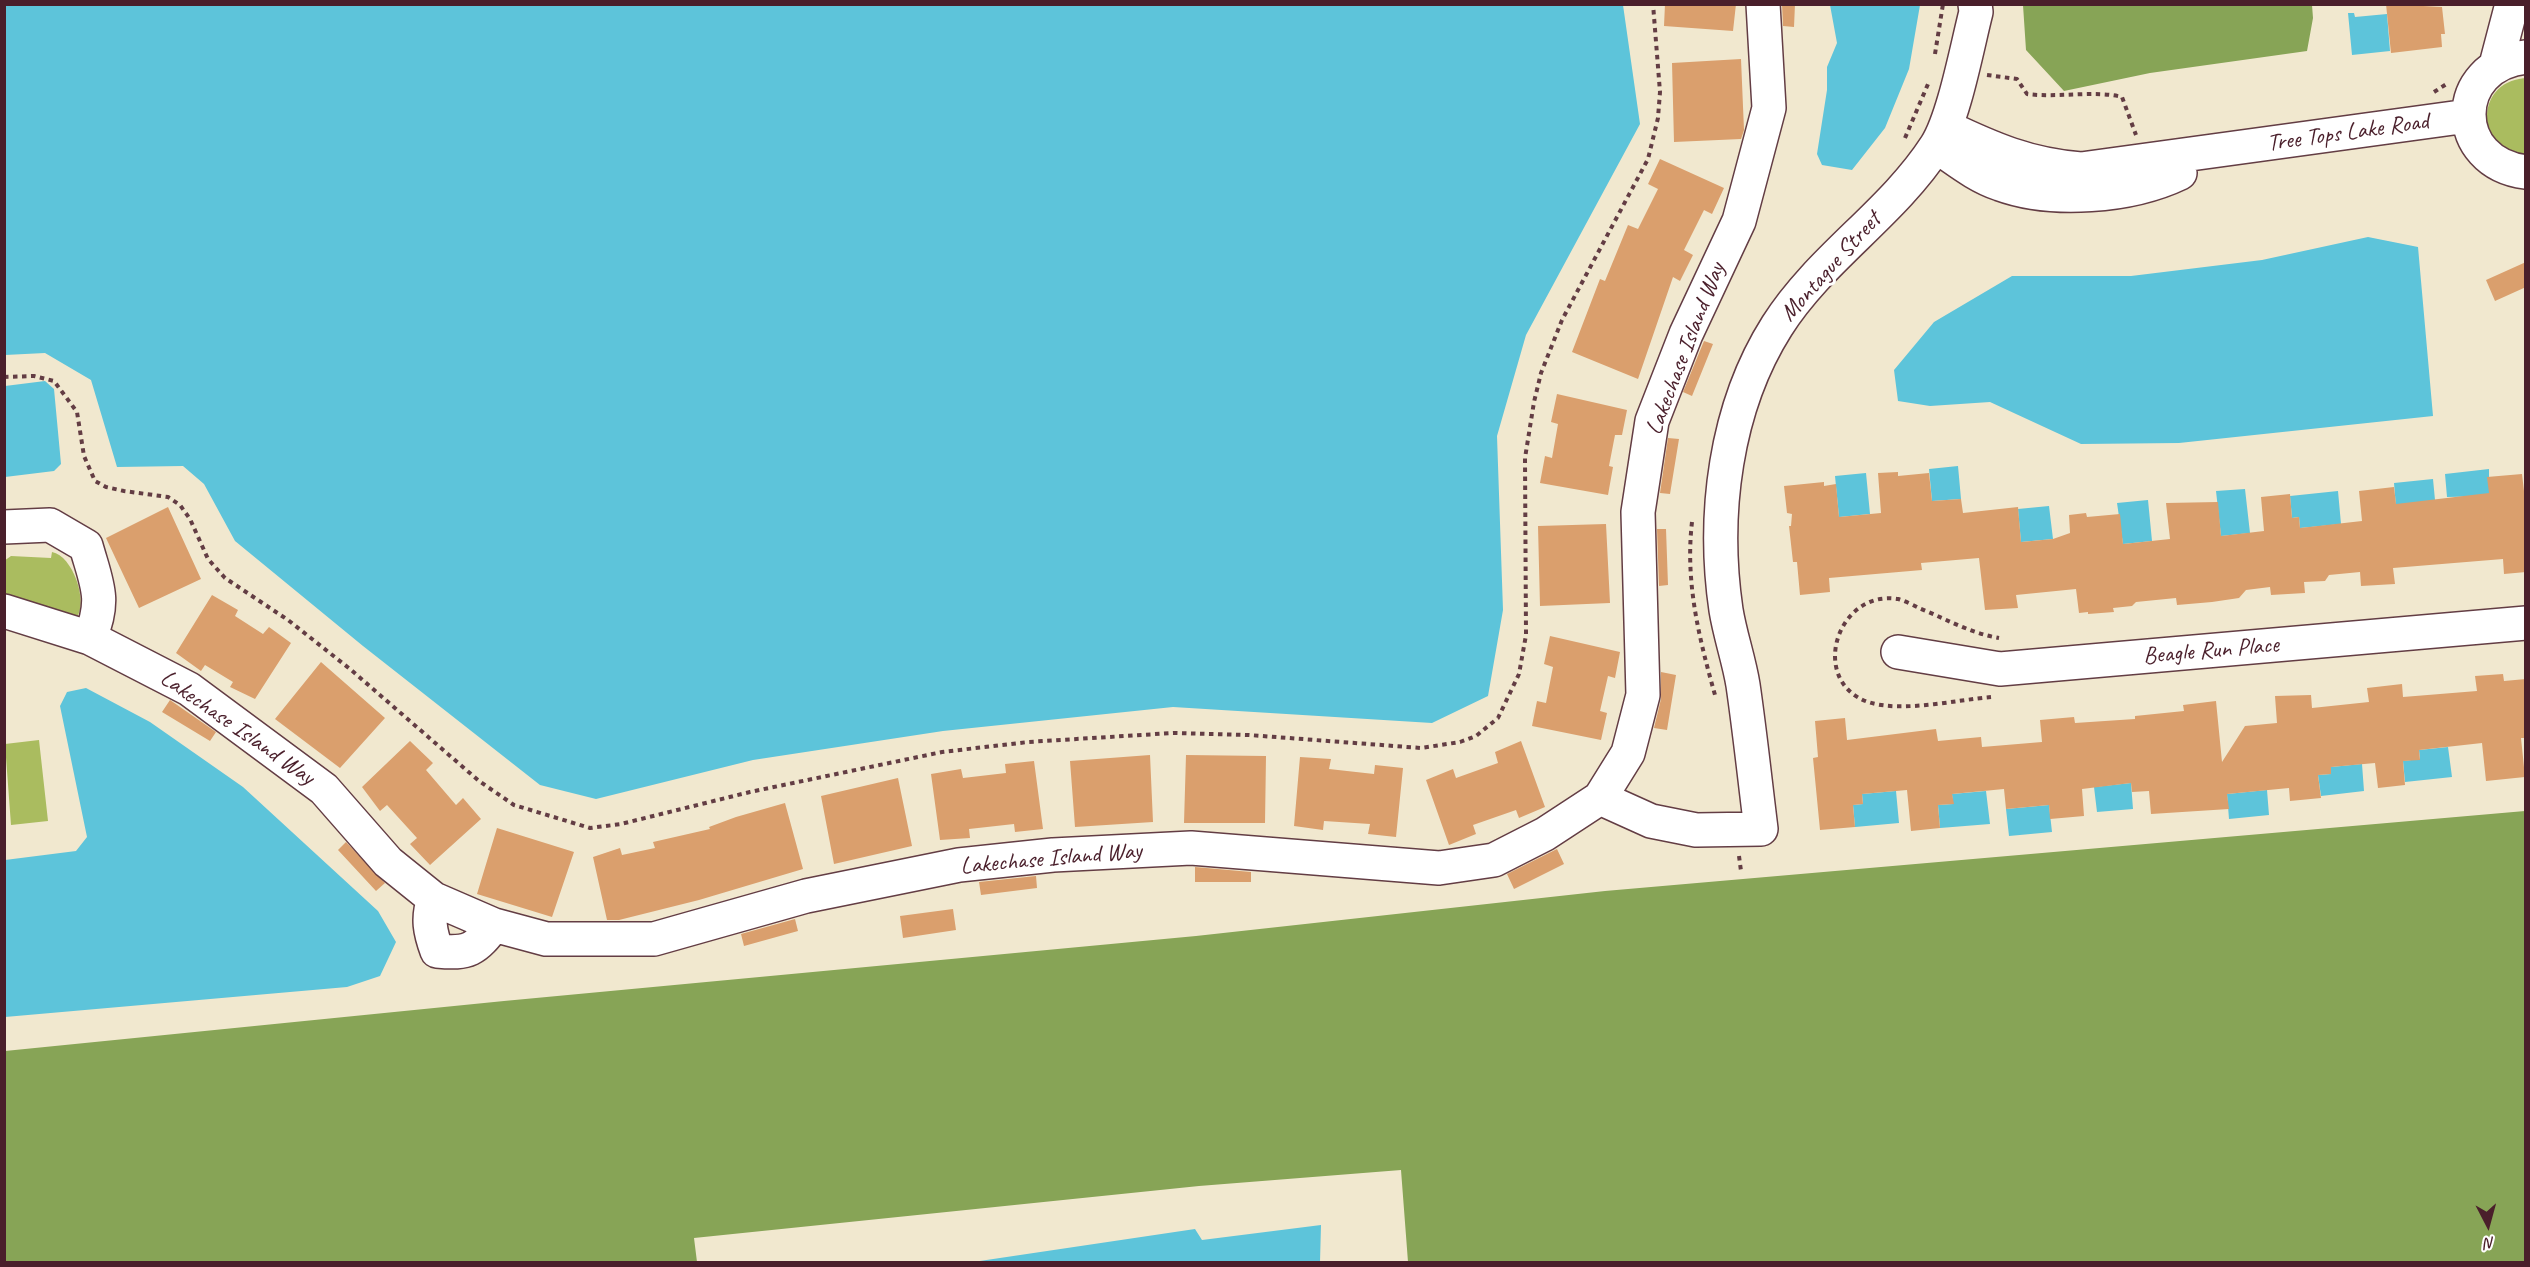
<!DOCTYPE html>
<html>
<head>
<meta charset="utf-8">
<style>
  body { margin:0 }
  #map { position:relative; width:2530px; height:1267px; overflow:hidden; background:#f1e8cf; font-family:Caveat,sans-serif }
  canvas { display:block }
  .frame { position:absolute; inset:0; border:6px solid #4a1f2b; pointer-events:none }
  .north { position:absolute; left:2458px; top:1195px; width:60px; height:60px; -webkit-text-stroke:4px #fff; paint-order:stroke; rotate:174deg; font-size:16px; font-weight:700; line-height:24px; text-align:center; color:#4a1f2b }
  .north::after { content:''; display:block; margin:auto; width:21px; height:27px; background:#4a1f2b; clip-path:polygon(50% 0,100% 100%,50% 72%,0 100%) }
</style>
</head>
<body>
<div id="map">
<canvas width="2530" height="1267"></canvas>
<div class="frame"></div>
<div class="north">N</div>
</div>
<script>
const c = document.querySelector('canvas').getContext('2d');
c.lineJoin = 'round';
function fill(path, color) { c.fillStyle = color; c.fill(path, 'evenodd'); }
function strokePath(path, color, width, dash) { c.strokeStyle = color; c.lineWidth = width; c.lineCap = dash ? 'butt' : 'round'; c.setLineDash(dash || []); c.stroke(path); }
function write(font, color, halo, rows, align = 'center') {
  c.font = font + ' Caveat,sans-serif'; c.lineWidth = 6; c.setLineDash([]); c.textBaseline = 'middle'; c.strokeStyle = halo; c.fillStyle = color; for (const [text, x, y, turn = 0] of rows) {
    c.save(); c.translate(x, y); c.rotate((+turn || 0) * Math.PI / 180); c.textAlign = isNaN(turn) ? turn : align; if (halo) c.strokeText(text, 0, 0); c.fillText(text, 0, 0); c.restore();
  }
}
const green = new Path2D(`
  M2525,78V154C2480,160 2469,83 2525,78Z
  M52,552C73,556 88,601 77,617L71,619L5,595L4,561L11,556L51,558Z
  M39,740L48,821L11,825L5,744Z`);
const forest = new Path2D(`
  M2312,5L2313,18L2307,51L2150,73L2064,91L2026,50L2023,5Z
  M2525,811V1262H1408L1401,1170L1199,1186L694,1238L697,1262H5V1051L504,1001L1196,936L1605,891Z`);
const water = new Path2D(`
  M4,5H1623L1640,124L1526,335L1497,436L1503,610L1488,696L1432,723L1173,707L943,731L753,760L596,799L540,785L363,646L235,541L204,484L183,466L117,467L91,380L45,353L5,355Z
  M1830,5H1920L1909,69L1885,128L1852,170L1822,165L1817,154L1827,90V67L1837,43Z
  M2348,13H2354L2355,17L2387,14L2390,51L2352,55Z
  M2368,237L2418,247L2433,416L2179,443L2081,444L1990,402L1930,406L1898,401L1894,370L1934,322L2012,276H2131L2262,260Z
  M45,381L54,389L61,464L54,471L5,477V386Z
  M1958,466L1961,499L1932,501L1929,469Z
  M2489,469V496L2447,497L2445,474Z
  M1866,473L1870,514L1839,517L1835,476Z
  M2433,479L2435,500L2396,507L2394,483Z
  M2245,489L2250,533L2221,536L2216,491Z
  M2338,491L2341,524L2300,528L2299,517L2292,518L2290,496Z
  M2148,500L2152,541L2123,544L2117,503Z
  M2049,506L2053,539L2021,542L2018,509Z
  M86,688L150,722L243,787L378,911L396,942L380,976L347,987L5,1017V860L76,851L87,837L60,706L67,692Z
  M2448,747L2452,777L2405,782L2403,761L2420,759L2419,750Z
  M2362,764L2364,791L2321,796L2318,775L2331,774V767Z
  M2131,783L2133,809L2097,812L2094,787Z
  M2267,790L2269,815L2229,819L2227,794Z
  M1896,791L1899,823L1855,827L1853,805L1863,804L1862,794Z
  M1986,791L1990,824L1940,828L1938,805L1953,804L1952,794Z
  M2049,805L2052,832L2009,836L2006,809Z
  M1321,1225L1320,1262H973L1195,1229L1202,1240Z`);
const building = new Path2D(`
  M1665,4H1736L1733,31L1664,26Z
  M1782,4H1795L1794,27L1783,26Z
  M2386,4L2442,7L2445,34H2441L2442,47L2391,53Z
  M1741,59L1744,130L1741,139L1674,142L1672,63Z
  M1660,159L1724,188L1712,214L1704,210L1684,250L1693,255L1680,281L1673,277L1638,379L1572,352L1600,279L1605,281L1628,225L1638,229L1658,189L1648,184Z
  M2526,262V287L2495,301L2486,280Z
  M1704,341L1713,344L1692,396L1683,392Z
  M1557,394L1627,410L1622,435H1615L1609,466L1613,467L1608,495L1540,483L1545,456L1552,458L1558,424L1551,422Z
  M1668,438L1679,439L1670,494L1660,493Z
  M1898,472V476L1929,473L1932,501L1961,499L1963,513L2018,507L2021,542L2053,539L2070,533L2069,515L2086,513L2087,517L2120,514L2123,544L2170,539L2166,503L2218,502L2221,536L2264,531L2261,497L2290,494L2292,518L2299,517L2300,528L2362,521L2359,491L2394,487L2396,504L2489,493L2487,477L2522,474L2526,508V572L2504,574L2503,559L2393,568L2395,584L2361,586L2360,572L2329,575L2325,581L2304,582L2305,593L2271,595L2270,587L2246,590L2239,598L2212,602L2177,605L2176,598L2136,602L2132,606L2113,608L2114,612L2088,614V612L2079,613L2076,589L2016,595L2018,608L1985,610L1979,558L1921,563L1922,570L1829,578L1830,592L1800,595L1797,562H1793L1789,526H1791L1792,514L1787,513L1784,486L1824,482V486L1836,484L1839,517L1881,513L1878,473Z
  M168,507L201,579L139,608L106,538Z
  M1606,524L1610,603L1540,606L1538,526Z
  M1657,529H1666L1668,585L1659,586Z
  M212,595L238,610L235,616L263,634L269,627L291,643L255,699L230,687L233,682L205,665L201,671L176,653Z
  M1550,636L1620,652L1615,678L1608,676L1600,711L1607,713L1601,740L1532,726L1537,701L1546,703L1553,667L1544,664Z
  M321,662L385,718L340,768L275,719Z
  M1661,672L1676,675L1667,730L1654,728L1661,699Z
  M2503,674L2504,681L2526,679V738H2521L2525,777L2486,781L2482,743L2419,750L2420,760L2403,761L2405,785L2378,788L2375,763L2331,767V774L2318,775L2321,798L2290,801L2289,788L2227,794L2229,809L2151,814L2149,791L2132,792L2131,783L2082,789L2084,816L2050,819L2049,805L2006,809L2004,789L1952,794L1954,804L1938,805L1940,828L1911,831L1907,790L1862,794L1863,804L1853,805L1855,827L1820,830L1813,758L1818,757L1815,721L1845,718L1847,740L1936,729L1938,741L1981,737L1982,747L2042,742L2040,720L2074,717L2075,723L2135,719V716L2184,711L2183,705L2216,701L2222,762L2245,726L2277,723L2275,696L2311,695L2312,708L2369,702L2367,688L2402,684L2403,697L2477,691L2475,676Z
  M170,700L216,732L210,741L162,712Z
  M410,741L433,763L426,770L456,805L463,798L481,819L430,865L410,844L417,838L387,805L380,811L362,787Z
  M1521,741L1545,807L1519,818L1516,810L1473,825L1476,834L1449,845L1426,780L1453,769L1456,778L1498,763L1495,752Z
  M1150,755L1153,822L1075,827L1070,761Z
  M1186,755L1266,756L1265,823H1184Z
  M1300,757L1331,759L1329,769L1374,774L1375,765L1403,768L1396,837L1368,834L1370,824L1324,821L1323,830L1294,826Z
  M1034,761L1043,829L1015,832L1014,824L969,829L970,838L940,840L931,774L961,769L963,778L1006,773L1005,764Z
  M898,778L912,846L834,864L821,796Z
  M785,803L803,869L699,900L619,920H607L593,857L620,848L622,855L655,848L653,842L710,829L709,827L736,817Z
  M497,828L574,852L552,917L477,894Z
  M346,842L385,883L376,891L338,850Z
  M1557,849L1564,864L1514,889L1507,874Z
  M1195,867L1251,872V882H1195Z
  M1036,876L1037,888L981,895L979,882Z
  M953,909L956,930L903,938L900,916Z
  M795,919L798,931L744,946L741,934Z`);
const path = new Path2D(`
  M1935,54L1943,4
  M1987,75L2017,79L2027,94C2058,98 2095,90 2122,97L2136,135
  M2434,92L2448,83
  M1905,138L1928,84
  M4,377L34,376L54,381L77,412L84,456L95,481L106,487L124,491L168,497L180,505L190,519L208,559L225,578L288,620L350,669L479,781L514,805L590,828L621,824L750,792L942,752L1028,742L1173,733L1249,735L1421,748L1460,742L1476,736L1498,718L1519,674L1526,635L1525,458L1534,402L1541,373L1562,320L1648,159L1658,118L1660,92L1653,4
  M1692,522C1685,582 1699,638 1715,695
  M1991,697C1956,700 1901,713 1868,702C1808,681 1837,589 1898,599C1905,601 1913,605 1919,608C1946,619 1970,633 1999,638
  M1739,856L1741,871`);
const minor = new Path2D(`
  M2526,57C2450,65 2450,163 2526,172
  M2496,65L2512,4
  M1946,127C1992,149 2029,165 2081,169L2468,116
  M1936,146C1957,160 1976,176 2000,184C2052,203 2130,197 2180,173
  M4,527L50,525L86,546C97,585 106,599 90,638
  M4,611L90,638L189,689L324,789L388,862L434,899L494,925L546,939H654L806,896L959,865L1053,855L1191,848L1439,868L1494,860L1545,834L1600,798L1628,753L1643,695L1638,512L1652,421L1686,334L1739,221L1769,108L1763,4
  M1898,652L2000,669L2526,623
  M1600,798L1651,821L1696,830L1761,829C1755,781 1750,733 1743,685C1739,660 1730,635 1726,610C1712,515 1725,408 1777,326C1820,258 1892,214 1936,146C1954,118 1967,47 1976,12L1975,4
  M434,899C427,918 430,932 437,951C469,954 475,950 494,925`);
const streetNames = [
  ["Tree Tops Lake Road",2348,133,-8],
  ["Montague Street",1831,267,-48],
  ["Lakechase Island Way",1686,349,-69],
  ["Beagle Run Place",2211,651,-5],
  ["Lakechase Island Way",237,728,35],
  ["Lakechase Island Way",1051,859,-5]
];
fill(green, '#aabc5f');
fill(forest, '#87a456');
fill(water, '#5dc4da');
fill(building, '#da9f6d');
strokePath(minor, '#633d44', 36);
strokePath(path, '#633d44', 4, [4.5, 4.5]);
strokePath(minor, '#fff', 33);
write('24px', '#4a1f2b', '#fff', streetNames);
</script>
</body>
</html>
